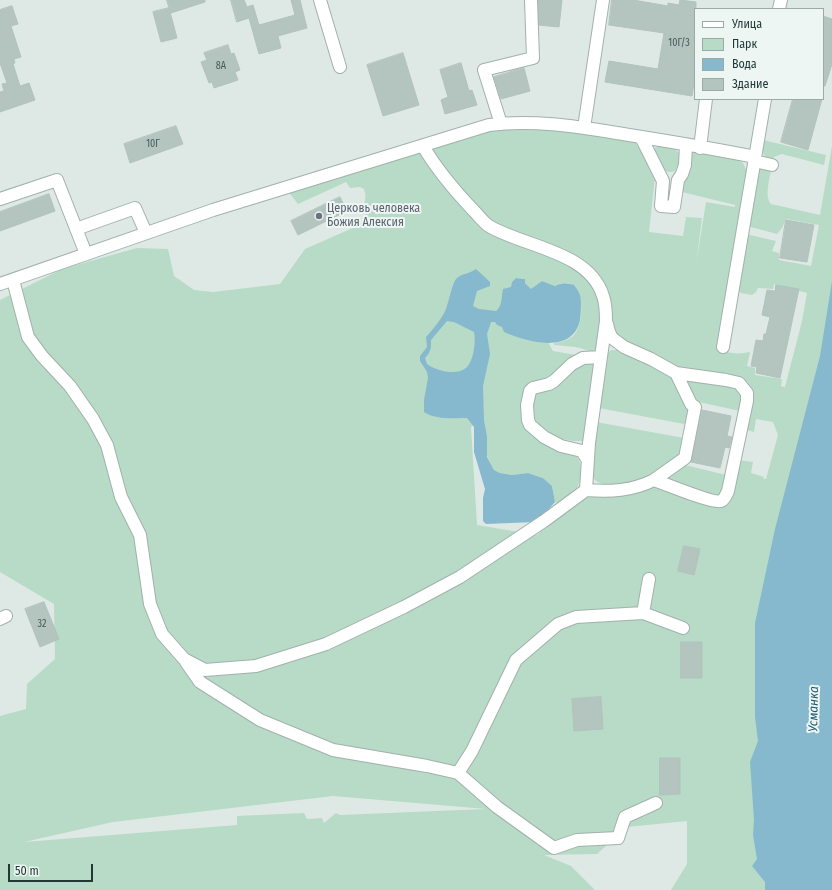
<!DOCTYPE html>
<html>
<head>
<meta charset="utf-8">
<style>
  body { margin:0 }
  #map { position:relative; width:832px; height:890px; overflow:hidden; background:#dee9e6; font-family:"Fira Sans Condensed",sans-serif }
  canvas { display:block }
  .legend { position:absolute; left:694px; top:8px; width:130px; height:92px; box-sizing:border-box; background:#eef6f3; border:1px solid #9caaa7; margin:0; padding:5px 7px; list-style:none; font-size:12px; color:#203935 }
  .legend li { display:flex; align-items:center; gap:8px; height:20px }
  .legend b { width:20px; border:1px solid #9caaa7 }
  .scale { position:absolute; left:8px; top:864px; width:85px; height:18px; box-sizing:border-box; border:2px solid #203935; border-top:0; padding-left:5px; font-size:12px; line-height:14px; white-space:nowrap; color:#203935; -webkit-text-stroke:3px #eef6f3; paint-order:stroke }
</style>
</head>
<body>
<div id="map">
<canvas width="832" height="890"></canvas>
<ul class="legend">
<li><b style="height:5px;background:#fff"></b>Улица</li>
<li><b style="height:11px;background:#b7dbc6"></b>Парк</li>
<li><b style="height:11px;background:#86b9ce"></b>Вода</li>
<li><b style="height:11px;background:#b4c4bf"></b>Здание</li>
</ul>
<div class="scale">50 m</div>
</div>
<script>
const c = document.querySelector('canvas').getContext('2d');
c.lineJoin = 'round';
function fill(path, color) { c.fillStyle = color; c.fill(path, 'evenodd'); }
function strokePath(path, color, width, dash) { c.strokeStyle = color; c.lineWidth = width; c.lineCap = dash ? 'butt' : 'round'; c.setLineDash(dash || []); c.stroke(path); }
function write(font, color, halo, rows, align = 'center') {
  c.font = font + ' "Fira Sans Condensed",sans-serif'; c.lineWidth = 4; c.setLineDash([]); c.textBaseline = 'middle'; c.strokeStyle = halo; c.fillStyle = color; for (const [text, x, y, turn = 0] of rows) {
    c.save(); c.translate(x, y); c.rotate((+turn || 0) * Math.PI / 180); c.textAlign = isNaN(turn) ? turn : align; if (halo) c.strokeText(text, 0, 0); c.fillText(text, 0, 0); c.restore();
  }
}
const green = new Path2D(`
  M510,128L558,130L633,141L635,142L651,167L655,177L649,232L683,236L686,217L702,218L696,265L706,202L735,207V205L682,192L690,152L736,159L743,163L747,172L737,241L719,347C727,355 740,354 750,352L747,366L755,368V375L782,379L781,386L785,387L802,321L807,293L774,284L773,289L758,288L756,292L752,295L741,293L736,288L745,237L747,235H750L776,241L772,251L779,253V260L811,266L819,225L786,219L782,228L777,234L747,226L746,224L755,171L758,169H771C770,179 764,196 771,204L820,215L832,146V890H671L687,864V821L627,827L597,854L544,855L571,866L595,890H0V716L26,709L27,684L55,659L54,604L0,572V300L62,269L137,248L168,249L174,276L194,290L213,292L280,284L305,249L355,227L369,216L360,212C365,204 367,198 364,189L360,187L350,188L346,182L298,204L287,190L422,152L446,187L485,227L511,240L557,258L575,267L591,282L600,294L603,306L598,353C591,352 586,350 580,348C571,346 563,346 554,345V343C560,342 566,341 572,337C588,323 584,269 555,286L542,281L531,290L525,283V279L516,278L514,281L553,351L576,355L577,358L553,377L529,386C521,397 523,412 524,424C530,434 551,448 562,452C566,453 573,453 576,456C585,466 581,485 573,494C569,498 565,500 561,504L555,502L552,486L543,478L528,473L512,475L500,473L494,470L486,454L487,436L483,417L471,427L477,525L537,535L575,501L591,496L611,497L629,494L650,487H660L669,489L706,504L718,505L723,503L730,499L732,494L738,460L753,462L751,473L764,477L763,479H766L778,435L773,422L756,419L754,432L744,429C748,410 761,383 734,376L673,366L661,359L622,340L616,334L611,324L607,294L600,281L590,270L581,262L561,251L511,233L492,222L472,204L441,167L428,148L492,131ZM333,796L486,809L340,815L336,813L324,823L322,818L307,819L304,813L237,816V825L24,842L113,822Z
  M763,140L826,155L824,165L782,154L774,157L772,161C762,157 762,151 763,140Z
  M659,146L675,149L681,155L680,162L675,171L670,172L664,171L653,150L654,148Z
  M611,350H619L668,374L673,379L691,410L687,423L684,424L599,408L607,354Z
  M596,361L585,441H573L562,439L554,436L535,424L531,416L533,396L536,393L578,363Z
  M687,379L736,386L743,394L740,411L694,401L686,381Z
  M596,422L684,438L682,453C671,461 661,471 649,477C634,485 603,492 591,476Z
  M681,464L726,475C725,483 725,493 716,497L665,479Z`);
const water = new Path2D(`
  M476,269L490,282V286L477,291L473,306L479,309L496,311C503,305 501,297 503,289L511,287L512,282L516,278L525,279V283L531,289L542,281L555,286C562,282 567,283 574,285C576,288 578,290 579,293C582,297 581,315 580,320C573,355 527,342 504,332L502,327L497,325L495,322H491L487,334L490,354L483,386L484,420L487,436V457L494,470L500,473L512,475L528,473L543,478L552,486L555,502L540,519L535,522L486,524L483,521V498L485,489L474,452V427L467,418C455,418 435,420 424,412V400L428,378L427,372L420,361V356L427,347L426,337C434,328 441,320 446,309C449,301 452,284 456,279C462,273 470,274 476,269ZM447,321L454,322L474,332C476,341 474,361 466,368C456,376 437,371 427,364L425,358C431,352 431,348 431,340Z
  M832,281V890H765V882L752,866L757,859L753,835L754,820L750,762L758,741L755,717V623L775,529L820,356Z`);
const building = new Path2D(`
  M167,0H205V2L171,13Z
  M231,0H244L247,7L253,5L259,25L295,15L291,0H300L307,28L278,36L281,48L259,54L249,18L237,22Z
  M539,0H562L559,27L539,25Z
  M612,0H633L668,6V3L679,5L680,0L696,2L695,77L692,96L605,82L609,61L658,69L664,33L609,25Z
  M12,6L18,24L11,26L21,57L14,59L15,63L13,64L20,86L29,83L35,100L0,112V92L4,91L2,84L7,83L0,63V10Z
  M169,8L177,38L161,42L153,12Z
  M823,16L832,19V64L825,86H823Z
  M228,45L231,54L234,53L240,70L235,72L238,80L214,88L212,82L209,83L201,62L207,60L204,53Z
  M403,53L419,105L383,116L367,65Z
  M461,63L469,91L472,90L477,105L445,114L441,100L448,97L440,70Z
  M524,68L530,91L501,99L494,77Z
  M793,99H822L808,150L781,142Z
  M176,126L183,144L130,163L124,144Z
  M49,194L55,211L0,231V212Z
  M340,197L347,211L298,235L291,221Z
  M786,220L814,225L807,262L780,258Z
  M776,285L799,289L780,378L756,373L757,367L751,366L756,340L763,341L764,334H766L770,317L762,315L767,290L775,291Z
  M702,410L731,416L727,436L732,437L729,448L725,447L720,468L691,462L692,459Z
  M684,546L700,549L694,575L678,571Z
  M44,602L59,639L40,647L25,609Z
  M681,642H702V678H681Z
  M601,697L603,729L574,731L572,699Z
  M660,758H680V794L660,795Z`);
const minor = new Path2D(`
  M320,0L340,67
  M779,9L781,0
  M501,124L484,70L533,58L531,0
  M584,128L603,0
  M641,137L663,181L661,206L674,207L678,180L682,174L685,165L686,145
  M700,148L706,99
  M754,161L772,165
  M0,199L57,180L86,254
  M76,229L135,208L146,233
  M13,280L28,337L42,356L70,386L93,419L107,445L121,497L140,535L150,604L162,634L184,659L205,670L256,666L326,644L404,607L460,577L544,521L586,490L589,443L606,321C606,312 606,304 603,296C589,251 524,247 489,226C484,223 479,216 474,211C455,191 437,170 423,146
  M0,284L213,210L489,125C533,119 579,127 623,134C667,141 711,148 755,157
  M723,347L765,99
  M587,459L582,451L561,446L544,437L530,425L528,420L527,405L530,391L533,388L549,384L554,381L572,364L583,358L601,357
  M654,480L685,458L695,407L691,404L676,373
  M586,490C610,492 632,491 654,480C666,484 713,504 721,501C725,499 726,495 728,491L747,401V393L739,383L726,380L676,373L651,359L624,347L612,338L609,332L607,324
  M643,613L649,579
  M0,619L6,616
  M186,662L200,682L260,720L333,750L427,766L458,773L497,807L554,848L577,840L618,838L625,817L656,803
  M458,773L472,751L516,660L558,624L576,617L643,613L683,628`);
const markers = [
  [319,216,4,"#6b7280"]
];
const numberNames = [
  ["10Г/3",679,43],
  ["8А",221,66],
  ["10Г",153,144],
  ["32",42,624]
];
const worshipNames = [
  ["Церковь человека",327,209],
  ["Божия Алексия",327,223]
];
const waterNames = [
  ["Усманка",814,709,-89]
];
fill(green, '#b7dbc6');
fill(water, '#86b9ce');
fill(building, '#b4c4bf');
strokePath(building, '#b1c3be', 1);
strokePath(minor, '#a1b1ad', 14);
strokePath(minor, '#fff', 12);
for (const [x, y, r, color] of markers) { const dot = new Path2D(); dot.arc(x, y, r, 0, 2 * Math.PI); c.fillStyle = color; c.fill(dot); strokePath(dot, '#eef6f3', 1.5); }
write('10px', '#455c58', null, numberNames);
write('12px', '#5b616d', '#eef6f3', worshipNames, 'left');
write('italic 13px', '#1c5873', '#eef6f3', waterNames);
</script>
</body>
</html>
